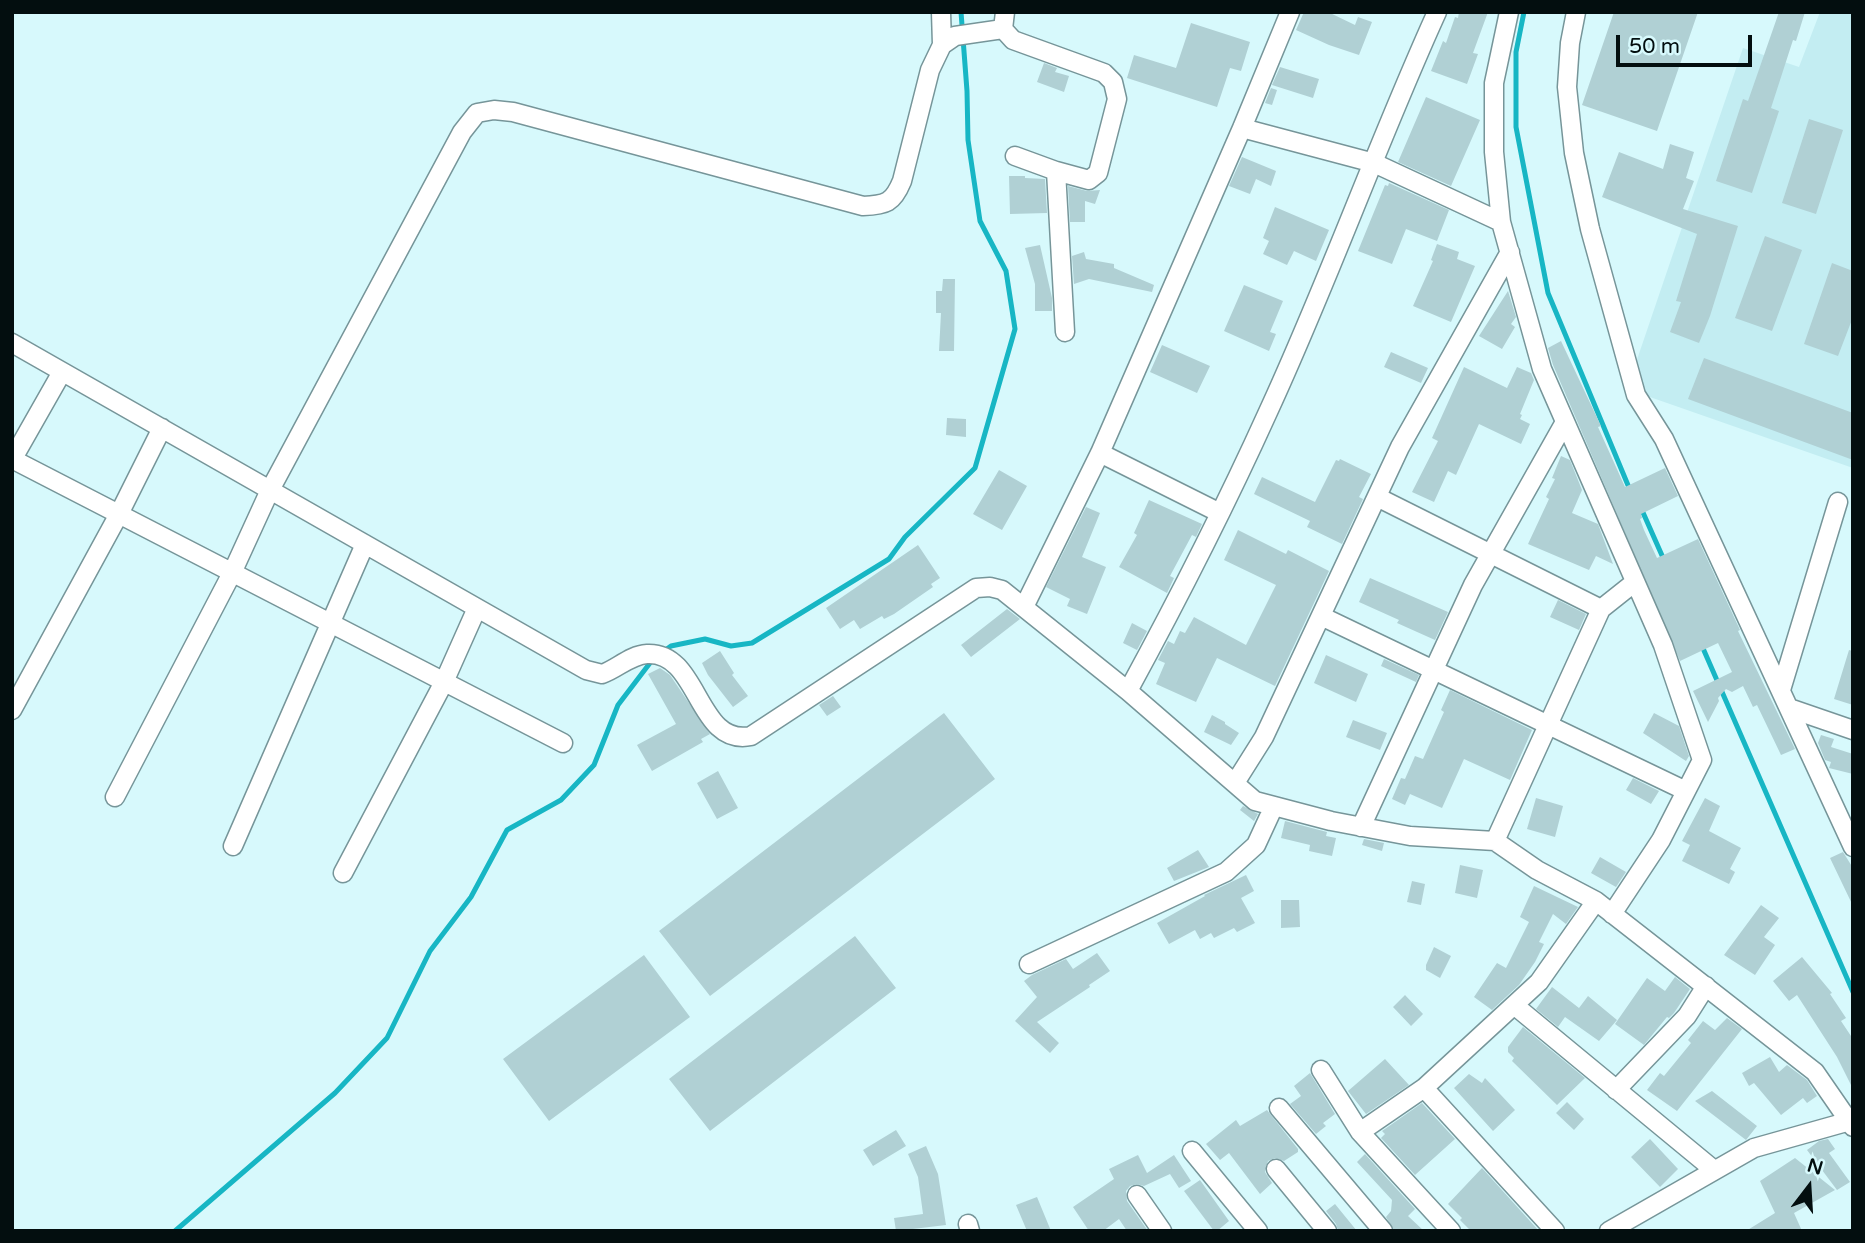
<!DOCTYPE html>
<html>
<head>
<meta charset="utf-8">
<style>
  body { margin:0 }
  #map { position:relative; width:1865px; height:1243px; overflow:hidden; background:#d7f9fc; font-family:"Varela Round",sans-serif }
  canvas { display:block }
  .frame { position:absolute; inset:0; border:14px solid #030e0f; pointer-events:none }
  .north { position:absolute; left:1774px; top:1152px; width:70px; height:70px; -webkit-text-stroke:5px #d7f9fc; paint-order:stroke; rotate:17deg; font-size:19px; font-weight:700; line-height:28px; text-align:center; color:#030e0f }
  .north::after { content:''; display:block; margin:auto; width:24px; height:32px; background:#030e0f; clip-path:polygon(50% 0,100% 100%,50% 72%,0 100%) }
  .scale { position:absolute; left:1616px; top:35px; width:136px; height:32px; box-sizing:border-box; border:4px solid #030e0f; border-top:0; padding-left:9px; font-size:21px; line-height:24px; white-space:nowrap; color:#030e0f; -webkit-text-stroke:5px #d7f9fc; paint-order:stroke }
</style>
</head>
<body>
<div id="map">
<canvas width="1865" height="1243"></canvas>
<div class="frame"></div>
<div class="north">N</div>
<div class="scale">50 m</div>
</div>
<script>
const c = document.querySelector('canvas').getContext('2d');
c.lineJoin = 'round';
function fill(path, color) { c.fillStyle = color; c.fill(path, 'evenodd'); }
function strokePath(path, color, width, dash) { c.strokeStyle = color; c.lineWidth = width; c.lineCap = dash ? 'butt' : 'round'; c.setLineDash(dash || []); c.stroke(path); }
const built = new Path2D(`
  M1820,12H1853V468L1627,389L1743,48L1799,67Z`);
const stream = new Path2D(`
  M1524,12L1516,52V127L1548,293L1630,490
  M1641,508L1664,560
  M1702,646L1853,992
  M664,651L671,646L705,639L731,646L752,643L889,559L905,537L975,468L1015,329L1006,271L980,221L968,140L967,91L961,12
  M175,1231L335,1093L387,1038L430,951L471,897L507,830L561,800L594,765L618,705L653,659`);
const building = new Path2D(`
  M1304,12H1328L1355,25L1358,17L1372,22L1359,55L1329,45L1296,30Z
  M1459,12H1488L1473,53L1478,54L1467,84L1431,71L1443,41L1446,43L1455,17L1458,18Z
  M1614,12H1698L1657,131L1582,105Z
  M1779,12H1805L1796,41L1793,40L1771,108L1779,111L1752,193L1716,181L1743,99L1748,101Z
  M1191,23L1250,42L1241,71L1230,68L1217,107L1127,78L1134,55L1176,68Z
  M1044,63L1057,68L1055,72L1069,76L1064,92L1037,82Z
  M1280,67L1319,79L1313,98L1272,85Z
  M1271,88L1277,90L1272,105L1265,103Z
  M1426,97L1480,120L1451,186L1398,162Z
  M1809,119L1843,130L1816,214L1782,203Z
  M1670,144L1694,152L1686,178L1694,181L1683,209L1738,226L1710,316L1699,343L1670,332L1681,302L1676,301L1697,234L1602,197L1619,152L1663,169Z
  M1242,157L1276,171L1271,186L1256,179L1250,194L1229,186Z
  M1009,176H1025V178L1045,179L1047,213L1010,214Z
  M1389,183L1449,210L1437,241L1406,229L1392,264L1358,251L1385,185L1388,186Z
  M1068,186L1087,191L1100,190L1095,204L1085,201V222H1070Z
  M1275,207L1329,230L1316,261L1294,251L1287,265L1263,254L1269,241L1263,238Z
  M1765,236L1802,250L1772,331L1735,318Z
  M1437,244L1459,252L1457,259L1475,266L1451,322L1413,306L1433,261L1431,260Z
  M1040,245L1052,298V311H1035V284L1025,248Z
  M1084,252L1086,259L1114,264V268L1154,285L1152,292L1089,279L1074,284L1072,256Z
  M1832,263L1853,271V317L1838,356L1804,344Z
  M943,279H955L954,351H939L941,313H936V291H942Z
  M1244,285L1283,301L1270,332L1276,334L1269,351L1224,331Z
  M1508,291L1516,317L1511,324L1515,327L1502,349L1479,336Z
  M1561,341L1601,426L1598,427L1625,487L1665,468L1678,496L1641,514L1642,518L1640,519L1644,530L1657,558L1698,539L1740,630L1738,631L1795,749L1781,755L1757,705L1753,707L1743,686L1732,692L1726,689L1718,698L1719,701L1708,722L1693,691L1732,672L1718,643L1680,661L1553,365L1548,348Z
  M1162,345L1210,366L1197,393L1150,372Z
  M1391,352L1428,368L1421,383L1384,367Z
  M1704,358L1853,413V460L1688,399Z
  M1464,367L1507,388L1517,367L1531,373L1534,380L1520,414L1522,415L1520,419L1530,424L1521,444L1479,424L1456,475L1448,471L1434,502L1412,492L1438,441L1432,438Z
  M947,418L966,419V437L946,435Z
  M1561,456L1570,460L1582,490L1572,513L1598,524L1613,564L1596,556L1589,570L1528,544L1549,499L1546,497L1555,479L1552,478Z
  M1340,459L1371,474L1359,497L1363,499L1342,544L1307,527L1310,521L1254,494L1262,477L1315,502L1336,460L1339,461Z
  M999,470L1027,486L1002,530L973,514Z
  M1149,500L1202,524L1196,537L1192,535L1170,576L1174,578L1167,593L1119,567L1137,535L1134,533Z
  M1086,507L1100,513L1082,557L1106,567L1087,614L1067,606L1070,599L1046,587Z
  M1238,530L1286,554L1288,550L1329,571L1275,686L1217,658L1196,702L1156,684L1165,663L1158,660L1168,641L1174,644L1180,631L1185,633L1194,617L1246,645L1276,585L1224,560Z
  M918,545L940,578L931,584L933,587L894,614L884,619L882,616L860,629L854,620L840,629L826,608Z
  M1370,578L1448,612L1435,640L1397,623L1399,620L1359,602Z
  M1558,600L1586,614L1579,630L1550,617Z
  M1007,609L1020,619L971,657L961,645Z
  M1132,623L1147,631L1137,650L1123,643Z
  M1849,650L1853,651V705L1834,699Z
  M720,651L734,673L732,675L748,696L733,707L708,675L702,663Z
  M1326,655L1368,674L1356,702L1314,683Z
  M1384,659L1419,675L1416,682L1381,666Z
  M660,668L670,675L710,734L701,739L703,742L652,771L637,745L676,724L648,674Z
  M1450,690L1532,730L1510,780L1464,759L1442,808L1410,794L1405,805L1392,799L1401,778L1405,779L1415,756L1423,759L1444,712L1441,710Z
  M833,696L841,707L827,716L819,705Z
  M944,713L995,779L710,996L659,931Z
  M1654,713L1679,726L1689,756L1686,761L1643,733Z
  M1212,715L1225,722V724L1239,733L1231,745L1204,732Z
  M1353,720L1387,733L1380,750L1346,737Z
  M1821,735L1834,739L1831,747L1853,754V774L1829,768L1831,762L1825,760L1818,743Z
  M718,771L738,808L717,819L697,783Z
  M1633,778L1659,791L1651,804L1626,790Z
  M1536,798L1563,806L1555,837L1527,829Z
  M1705,798L1720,806L1709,831L1741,848L1730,869L1735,872L1729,884L1682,861L1690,845L1682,841Z
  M1243,806L1258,814L1254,821L1240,810Z
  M1285,821L1327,832L1326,836L1336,838L1332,856L1309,851L1310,845L1281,838Z
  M1364,839L1384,843L1382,851L1362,845Z
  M1198,850L1209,867L1174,881L1167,868Z
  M1843,852L1853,868V906L1830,858Z
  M1600,857L1626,872L1616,887L1591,873Z
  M1460,865L1483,870L1477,898L1455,893Z
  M1246,875L1254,891L1241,898L1255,923L1237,932L1234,928L1214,938L1211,933L1200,939L1195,930L1169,944L1157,923L1205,896L1204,895Z
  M1412,881L1425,884L1421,905L1407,902Z
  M1534,886L1578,907L1566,924L1553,914L1539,942L1544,944L1535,962L1519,985L1492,1010L1474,997L1497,963L1506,968L1529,922L1520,917Z
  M1281,900H1299L1300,927L1281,928Z
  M1761,905L1779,918L1764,937L1775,945L1755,975L1724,955Z
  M855,936L896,988L710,1131L669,1079Z
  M1434,947L1451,956L1440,978L1426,970V965Z
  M1097,953L1110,971L1089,985L1090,987L1037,1022L1059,1043L1050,1053L1015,1021L1037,997L1024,981L1032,975L1066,959L1073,969Z
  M644,955L690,1017L549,1121L503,1059Z
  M1802,957L1832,993L1830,994L1846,1018L1841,1021L1853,1039V1089L1837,1057L1797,995L1789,1001L1773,981Z
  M1675,977L1690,989L1674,1013L1669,1018L1667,1017L1644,1045L1615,1024L1647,978L1665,991Z
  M1552,987L1579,1008L1588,996L1617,1020L1599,1041L1565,1017L1558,1027L1536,1009Z
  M1405,995L1423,1014L1411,1026L1393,1007Z
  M1727,1018L1742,1029L1677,1111L1647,1090L1660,1073L1664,1076L1691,1043L1688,1040L1703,1021L1715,1030Z
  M1523,1027L1585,1078L1557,1105L1512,1061L1514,1058L1508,1052V1047Z
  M1770,1057L1779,1072L1787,1065L1807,1080L1817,1096L1807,1103L1803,1098L1781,1115L1754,1083L1749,1086L1742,1073Z
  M1385,1059L1409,1085L1366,1114L1348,1091Z
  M1310,1073L1335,1114L1323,1123L1326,1126L1316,1134L1290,1104L1301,1096L1294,1086Z
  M1469,1074L1482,1083L1485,1078L1515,1110L1493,1131L1454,1088Z
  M1712,1091L1757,1126L1746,1140L1695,1101Z
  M1567,1102L1584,1119L1574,1130L1556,1113Z
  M1422,1103L1455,1139L1415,1175L1381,1138L1385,1134L1382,1131Z
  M1267,1110L1298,1149V1152L1284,1161L1275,1158L1268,1161L1265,1172L1272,1183L1260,1194L1229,1153L1220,1160L1206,1144L1236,1120L1240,1126Z
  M896,1130L906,1146L873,1166L863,1150Z
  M1650,1139L1678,1169L1660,1187L1631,1157Z
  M1828,1139L1835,1149L1829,1153L1850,1182L1837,1190L1807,1150L1819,1141Z
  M926,1146L938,1174L946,1225L896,1231L894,1218L923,1214L918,1177L908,1154Z
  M1365,1154L1415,1209L1408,1216L1424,1231H1394L1386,1217L1391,1211L1392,1200L1357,1162Z
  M1138,1155L1147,1173L1174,1155L1191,1181L1179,1188L1170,1174L1144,1186L1137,1184L1130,1186L1126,1191L1127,1201L1148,1231H1127L1119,1219L1103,1231H1089L1073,1207L1114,1179L1109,1169Z
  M1795,1158L1835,1190L1794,1213L1802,1231H1746L1775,1213L1760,1181Z
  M1482,1168L1492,1179L1539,1231H1471L1460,1220L1462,1218L1448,1204Z
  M1200,1180L1229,1221L1217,1231H1214L1184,1191Z
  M1037,1197L1051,1231H1027L1016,1205Z
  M1335,1204L1357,1231H1338L1336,1224L1326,1211Z`);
const street = new Path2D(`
  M941,12L942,45
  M1005,12L1003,29L1013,40L1104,73L1113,82L1117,99L1098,173L1089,180L1056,171L1015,156
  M1576,12L1570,43L1567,87L1574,153L1590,229L1636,395L1664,439L1853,847
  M1242,128L1374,163L1501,222L1542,369L1663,645L1702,760L1661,840L1612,914
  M1056,171L1065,332
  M1501,222L1494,152V83L1509,12
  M12,343L586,670L602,674C617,669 630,655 647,654C700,651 696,747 751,736L976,588L990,587L1002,590L1128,691L1255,801L1331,821L1410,836L1495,841L1537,870L1596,901L1815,1072L1853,1127
  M1100,453L1220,513
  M12,459L563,743
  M12,460L62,372
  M1377,497L1601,609
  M1024,607L1100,453L1242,128L1290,12
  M1321,616L1686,791
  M1781,690L1838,502
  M1128,691C1178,599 1225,507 1268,412C1329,280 1377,144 1437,12
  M1789,708L1853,730
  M12,710L119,514L162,428
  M1235,783L1264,737L1400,447L1510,252
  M115,797L232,573L270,490L462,132L477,113L494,110L513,112L863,206C886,205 893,203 902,181L930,70L942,45L955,36L1003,29
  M1361,827L1473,585L1565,422
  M1495,841L1601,609L1635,582
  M233,846L365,544
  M343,873L444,682L477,608
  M1029,964L1226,872L1256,845L1274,806
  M1514,1005L1714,1170
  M1321,1070L1360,1132L1451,1231
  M1424,1088L1555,1231
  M1616,1090L1687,1016L1706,986
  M1279,1108L1383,1231
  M1360,1132L1424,1088L1539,982L1596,901
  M1192,1151L1258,1231
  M1276,1169L1327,1231
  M1137,1195L1162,1231
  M968,1224L970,1231
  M1609,1231L1754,1148L1850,1121`);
fill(built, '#c3edf2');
strokePath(stream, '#17b6c4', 5);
fill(building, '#b0d0d4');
strokePath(street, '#769599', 21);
strokePath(street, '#fff', 18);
</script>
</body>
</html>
